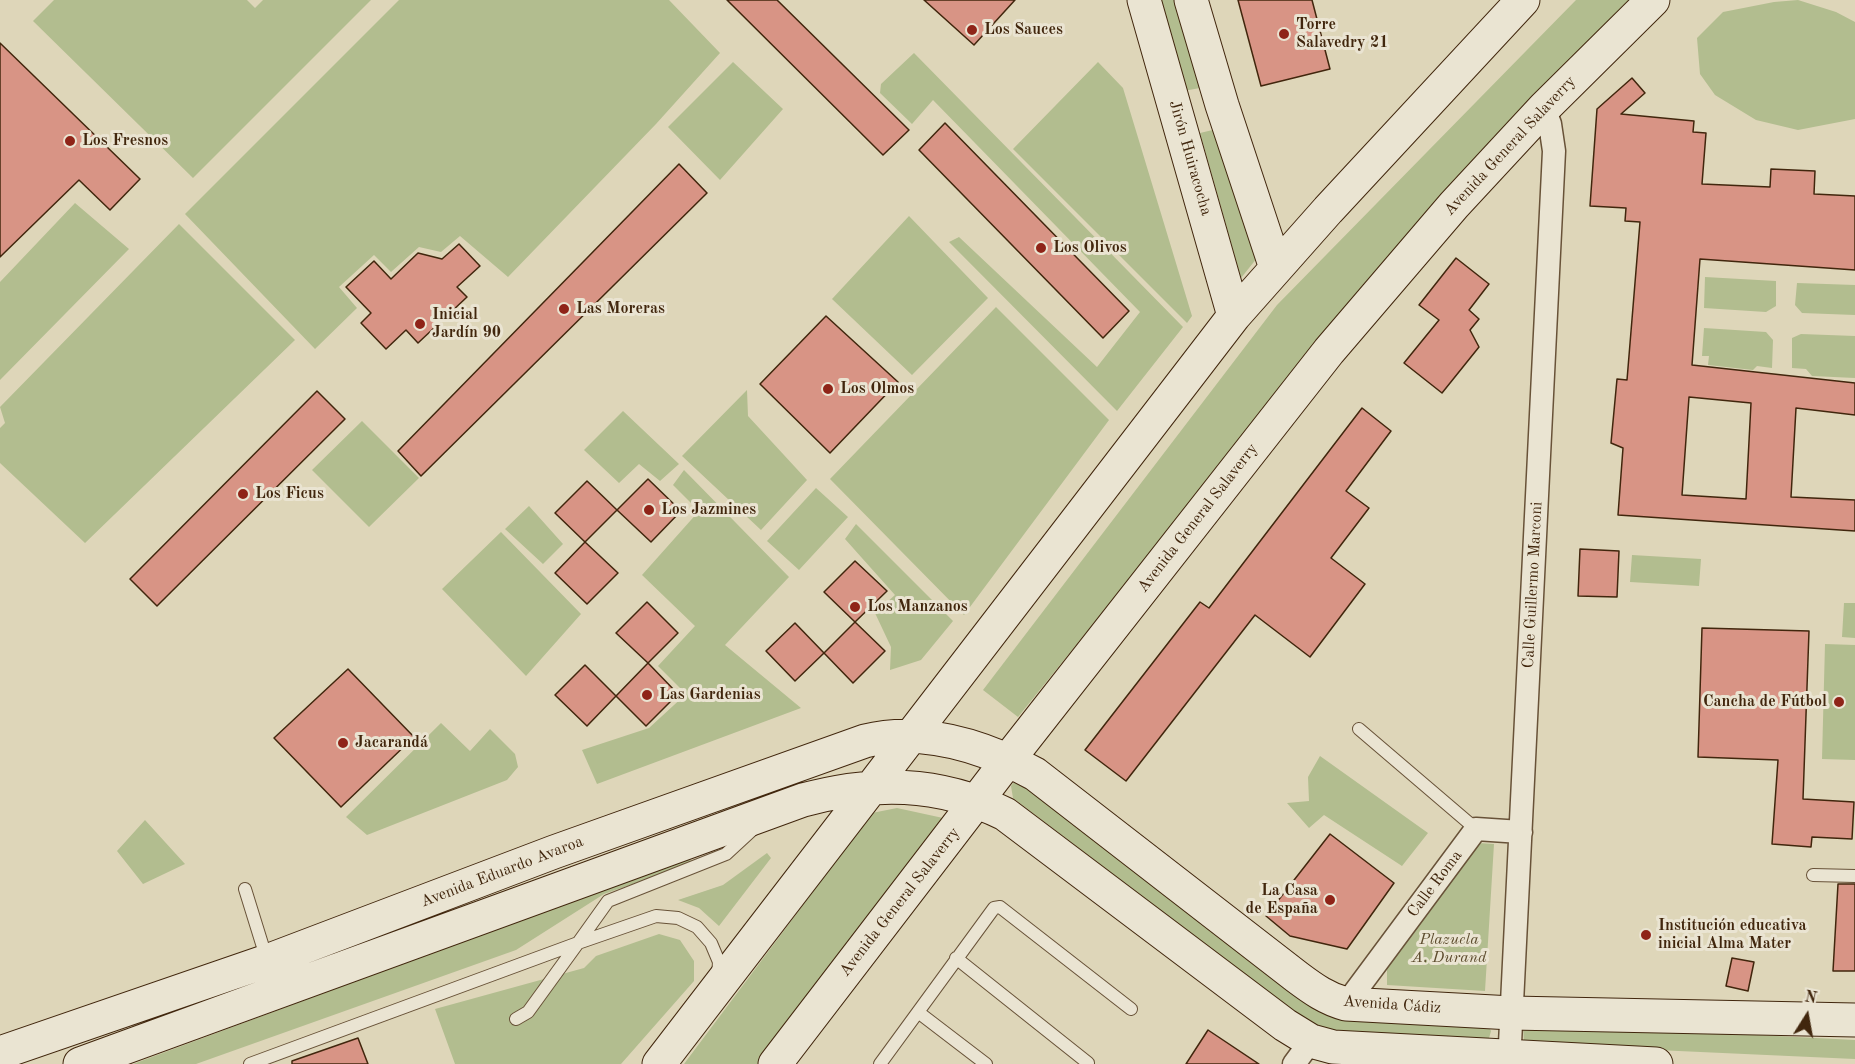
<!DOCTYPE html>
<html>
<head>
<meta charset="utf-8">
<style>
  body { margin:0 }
  #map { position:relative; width:1855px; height:1064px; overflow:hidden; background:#ded6b9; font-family:"Old Standard TT",serif }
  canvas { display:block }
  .north { position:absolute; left:1777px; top:986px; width:60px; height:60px; -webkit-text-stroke:4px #eae4d2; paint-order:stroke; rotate:11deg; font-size:16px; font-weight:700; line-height:24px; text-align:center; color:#41260d }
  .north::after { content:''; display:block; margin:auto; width:21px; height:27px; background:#41260d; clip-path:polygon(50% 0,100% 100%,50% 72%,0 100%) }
</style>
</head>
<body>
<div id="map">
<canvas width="1855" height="1064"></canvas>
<div class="north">N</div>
</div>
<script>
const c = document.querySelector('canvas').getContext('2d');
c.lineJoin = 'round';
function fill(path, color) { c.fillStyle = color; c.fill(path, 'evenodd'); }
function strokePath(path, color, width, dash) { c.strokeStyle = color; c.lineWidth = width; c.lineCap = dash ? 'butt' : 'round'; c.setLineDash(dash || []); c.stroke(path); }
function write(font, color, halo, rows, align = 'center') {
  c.font = font + ' "Old Standard TT",serif'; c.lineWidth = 6; c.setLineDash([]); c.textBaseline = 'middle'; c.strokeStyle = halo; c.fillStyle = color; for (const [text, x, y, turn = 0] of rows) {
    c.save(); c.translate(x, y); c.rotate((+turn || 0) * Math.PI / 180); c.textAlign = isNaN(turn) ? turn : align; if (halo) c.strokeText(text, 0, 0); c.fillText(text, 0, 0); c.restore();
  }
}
const green = new Path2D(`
  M54,0H247L255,8L263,0H371L193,178L33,21Z
  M399,0H669L720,53L656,124L508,277L460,236L441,252L419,247L391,272L374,255L339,287L357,308L315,349L185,214Z
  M1156,0H1181L1206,87L1183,91Z
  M1576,0H1640L1322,340L1018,717L983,690L1277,305Z
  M1798,0L1836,12L1855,22V119L1798,130L1756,120L1715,95L1700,74L1697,38L1723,12L1774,2Z
  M914,53L1183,327L1117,411L949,242L959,237L1097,367L1140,312L933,100L912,124L880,93L881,84Z
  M733,62L783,109L720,180L668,127Z
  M1098,62L1123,88L1192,316L1187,323L1013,149Z
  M1221,128L1257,258L1241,278L1200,133Z
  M75,203L129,249L0,380V282Z
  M909,216L988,298L912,375L832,299Z
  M179,224L295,340L85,543L0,463V428L5,423L0,407Z
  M1705,277L1776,281V306L1766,312L1704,308Z
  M1797,283L1855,285V315L1802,313L1795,305Z
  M996,307L1109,420L964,615L830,479Z
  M1704,328L1766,332L1773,340L1772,368L1757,366L1753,370L1708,365L1709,356H1702Z
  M1801,334L1855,336V378L1812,376L1806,369L1792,368V338Z
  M747,390L748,416L807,480L761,530L682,456Z
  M623,411L679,464L660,481L639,464L619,483L584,450Z
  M362,421L419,478L369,527L312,470Z
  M684,470L789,577L725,645L801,708L597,784L582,750L649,728L686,694L658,666L695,626L642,575L699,511L673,485Z
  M816,488L848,517L799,570L767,541Z
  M529,506L563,544L543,564L505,529Z
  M856,524L953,621L921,660L890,670L891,647L875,613L895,595L845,539Z
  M501,532L581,614L526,676L442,589Z
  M1632,555L1701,559L1699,586L1630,582Z
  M1844,603H1855V638L1842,637Z
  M1825,644L1855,645V760L1822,759Z
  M441,723L470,751L490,729L515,754L518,767L507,780L367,835L346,817Z
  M1320,756L1428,833L1402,866L1324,815L1309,828L1287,803L1309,801L1308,777Z
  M1017,778L1305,1000L1487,1023L1491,1031L1488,1042L1340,1033L1318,1027L1297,1014L1013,798L1011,786Z
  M897,808L943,818L760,1064H684L872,813Z
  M145,820L185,864L143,884L117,851Z
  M1479,843L1494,844L1485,991L1387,985V967Z
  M767,853L771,858L719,926L699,908L678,900L723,885Z
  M690,857L691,864L604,894L516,950L196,1064H133Z
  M659,934L680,940L694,961V981L621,1064H455L435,1009L584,968L596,956Z
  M1523,1023L1855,1040V1059L1524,1044Z`);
const building = new Path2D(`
  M727,0H777L909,130L883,155Z
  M924,0H1015L974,45Z
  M1238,0H1312L1330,69L1261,86Z
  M0,43L140,179L110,210L79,180L0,257Z
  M1632,78L1645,93L1621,114L1694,121L1693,132L1706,133L1702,184L1770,187L1771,169L1815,171L1814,194L1855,196V270L1700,259L1692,365L1855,383V415L1796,408L1791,497L1855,500V531L1618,515L1623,448L1611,443L1617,379L1627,380L1640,222L1625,221L1626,208L1590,206L1597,109ZM1689,397L1751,403L1746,499L1682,495Z
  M945,123L1129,311L1103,338L919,150Z
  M679,164L707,193L421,476L398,451Z
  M459,244L480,266L457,287L467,297L418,343L406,330L386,349L361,323L371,313L346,287L374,261L391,279L418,253L442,259Z
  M1456,258L1489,284L1469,310L1479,319L1470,330L1479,347L1442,393L1404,363L1439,320L1419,305Z
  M826,316L898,382L830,453L760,384Z
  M317,391L345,419L157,606L130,579Z
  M1362,408L1391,431L1346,491L1369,508L1331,558L1365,584L1310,657L1255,615L1126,781L1085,750L1200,602L1209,608Z
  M648,479L681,511L651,542L617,510Z
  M587,481L617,510L585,542L555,513Z
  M585,542L618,573L587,604L555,573Z
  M1580,549L1619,551L1617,597L1578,596Z
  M855,561L887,591L855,622L824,592Z
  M647,602L678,633L648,663L616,633Z
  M855,622L885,651L853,683L824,653Z
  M795,623L824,653L795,681L766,651Z
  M1702,628L1809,631L1803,799L1854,802L1852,839L1812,837L1811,847L1772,844L1778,760L1698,757Z
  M648,663L678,694L646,726L616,696Z
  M585,665L616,696L587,726L555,695Z
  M348,669L414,737L341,807L274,738Z
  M1330,834L1394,883L1347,949L1290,936L1266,916Z
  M1838,884H1855V971H1833Z
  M1732,958L1754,962L1748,991L1726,986Z
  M1208,1030L1259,1064H1186Z
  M358,1038L368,1064H292V1061Z`);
const lane = new Path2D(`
  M1359,729L1476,829
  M1813,875L1855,876
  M245,889L267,960
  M956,958L1088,1063
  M918,1012L986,1064
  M516,1019L528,1012L578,943L656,916L678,918L697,927L711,943L719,962L718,976
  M250,1064L578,943L608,901L726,854L752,830
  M880,1064L994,908L1000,907L1131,1009`);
const street = new Path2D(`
  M1346,1004L1476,829L1521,832
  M1294,1064L1311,1041
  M1509,1064L1554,151L1550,124L1544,108`);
const secondary = new Path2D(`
  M1144,0L1234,316
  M1191,0L1222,105L1276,268
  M0,1053L267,961L554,852L865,741C924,727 983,746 1035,774L1297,977C1313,989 1327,999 1346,1004L1512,1013L1855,1020
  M80,1064L803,800C873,781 938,781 1005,814L1285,1025L1311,1041L1333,1047L1656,1064
  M659,1064L1234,316L1328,210L1523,0
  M775,1064L1008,760L1329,351L1454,205L1544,108L1653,0`);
const markers = [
  [972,30,6,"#8f2418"],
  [1284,34,6,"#8f2418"],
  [70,141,6,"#8f2418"],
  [1041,248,6,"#8f2418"],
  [564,309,6,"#8f2418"],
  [420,324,6,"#8f2418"],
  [828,389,6,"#8f2418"],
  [243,494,6,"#8f2418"],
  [649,510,6,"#8f2418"],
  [855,607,6,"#8f2418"],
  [647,695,6,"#8f2418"],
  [1839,702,6,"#8f2418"],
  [343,743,6,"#8f2418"],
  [1330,900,6,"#8f2418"],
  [1646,935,6,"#8f2418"]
];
const poiNames = [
  ["Torre",1296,25],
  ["Salavedry 21",1296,43],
  ["Los Sauces",984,30],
  ["Los Fresnos",82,141],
  ["Los Olivos",1053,248],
  ["Las Moreras",576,309],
  ["Inicial",432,315],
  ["Jardín 90",432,333],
  ["Los Olmos",840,389],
  ["Los Ficus",255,494],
  ["Los Jazmines",661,510],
  ["Los Manzanos",867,607],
  ["Las Gardenias",659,695],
  ["Cancha de Fútbol",1827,702,"right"],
  ["Jacarandá",355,743],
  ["La Casa",1318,891,"right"],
  ["de España",1318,909,"right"],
  ["Institución educativa",1658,926],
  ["inicial Alma Mater",1658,944]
];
const streetNames = [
  ["Avenida General Salaverry",1510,146,-47],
  ["Jirón Huiracocha",1190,158,74],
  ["Avenida General Salaverry",1198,518,-52],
  ["Calle Guillermo Marconi",1533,585,-87],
  ["Avenida Eduardo Avaroa",502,872,-21],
  ["Calle Roma",1435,884,-53],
  ["Avenida General Salaverry",900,902,-52],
  ["Avenida Cádiz",1392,1005,4]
];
const parkNames = [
  ["Plazuela",1449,940],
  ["A. Durand",1449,958]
];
fill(green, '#b2bd8f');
fill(building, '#d89485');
strokePath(building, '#41260d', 1.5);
strokePath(lane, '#685238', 14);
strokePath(street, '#685238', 25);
strokePath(secondary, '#41260d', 35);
strokePath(lane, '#eae4d2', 12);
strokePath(street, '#eae4d2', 22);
strokePath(secondary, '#eae4d2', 33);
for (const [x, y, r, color] of markers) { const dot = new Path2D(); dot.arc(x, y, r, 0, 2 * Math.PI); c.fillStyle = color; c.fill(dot); strokePath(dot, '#eae4d2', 2); }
write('bold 16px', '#41260d', '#eae4d2', poiNames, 'left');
write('16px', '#41260d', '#eae4d2', streetNames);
write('italic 16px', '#5d4c2e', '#eae4d2', parkNames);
</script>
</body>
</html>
